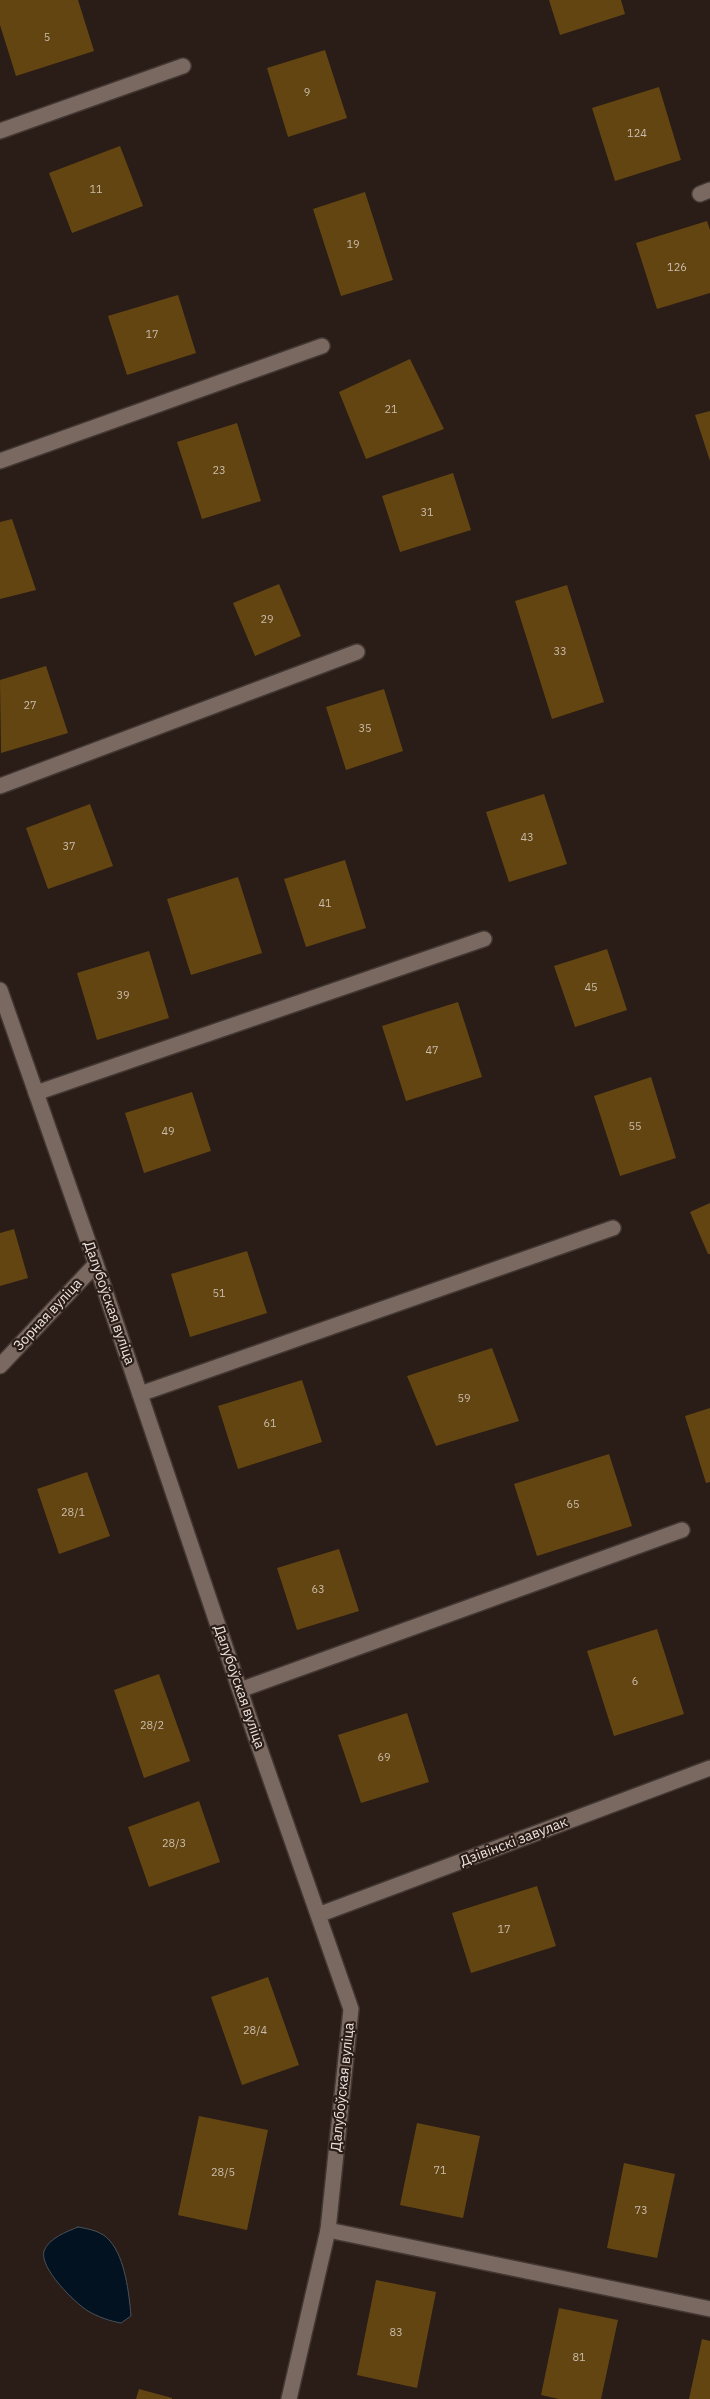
<!DOCTYPE html>
<html>
<head>
<meta charset="utf-8">
<style>
  body { margin:0 }
  canvas { display:block; background:#2a1c16 }
</style>
</head>
<body>
<canvas width="710" height="2399"></canvas>
<script>
const c = document.querySelector('canvas').getContext('2d');
c.lineJoin = 'round';
function fill(path, color) { c.fillStyle = color; c.fill(path, 'evenodd'); }
function strokePath(path, color, width, dash) { c.strokeStyle = color; c.lineWidth = width; c.lineCap = dash ? 'butt' : 'round'; c.setLineDash(dash || []); c.stroke(path); }
function write(font, color, halo, rows, align = 'center') {
  c.font = font + ' "IBM Plex Sans",sans-serif'; c.lineWidth = 4.5; c.setLineDash([]); c.textBaseline = 'middle'; c.strokeStyle = halo; c.fillStyle = color; for (const [text, x, y, turn = 0] of rows) {
    c.save(); c.translate(x, y); c.rotate((+turn || 0) * Math.PI / 180); c.textAlign = isNaN(turn) ? turn : align; if (halo) c.strokeText(text, 0, 0); c.fillText(text, 0, 0); c.restore();
  }
}
const water = new Path2D(`
  M78,2227C89,2229 102,2231 110,2241C125,2258 129,2293 131,2316L121,2323C110,2321 98,2317 88,2311C75,2303 39,2268 44,2251C49,2238 66,2232 78,2227Z`);
const building = new Path2D(`
  M0,0H78L94,51L16,76L0,25Z
  M549,0H621L625,14L560,35Z
  M325,50L347,118L288,137L267,68Z
  M659,87L681,160L615,181L592,108Z
  M120,146L143,206L72,233L49,173Z
  M365,192L393,280L341,296L313,209Z
  M707,221L710,230V293L657,309L636,243Z
  M178,295L196,353L127,375L108,316Z
  M410,359L444,429L366,459L339,392Z
  M710,411V461L695,415Z
  M237,423L261,501L202,519L177,442Z
  M453,473L471,530L400,552L382,496Z
  M12,519L36,590L0,599V522Z
  M279,584L301,636L255,656L233,603Z
  M567,585L604,702L552,719L515,601Z
  M46,666L68,733L1,753L0,680Z
  M384,689L403,751L346,770L326,707Z
  M544,794L567,864L509,882L486,812Z
  M90,804L113,866L48,889L26,828Z
  M345,860L366,928L306,947L284,879Z
  M238,877L262,953L191,975L167,899Z
  M607,949L627,1010L575,1027L554,966Z
  M149,951L169,1018L97,1040L77,973Z
  M458,1002L482,1077L406,1101L382,1026Z
  M651,1077L676,1158L620,1176L594,1096Z
  M192,1092L211,1151L144,1173L125,1113Z
  M710,1203V1254H708L690,1212Z
  M14,1229L28,1278L0,1286V1233Z
  M247,1251L267,1313L190,1337L171,1274Z
  M492,1348L519,1421L436,1446L407,1376Z
  M302,1380L322,1442L238,1469L218,1406Z
  M710,1408V1482L706,1483L685,1416Z
  M609,1454L632,1526L537,1556L514,1484Z
  M87,1472L110,1536L59,1554L37,1489Z
  M339,1549L359,1611L297,1630L277,1568Z
  M657,1629L684,1714L614,1736L587,1651Z
  M159,1674L190,1761L144,1778L114,1690Z
  M407,1713L429,1782L361,1803L338,1735Z
  M199,1801L220,1862L149,1887L128,1827Z
  M537,1886L556,1946L471,1973L452,1913Z
  M268,1977L299,2065L242,2085L211,1997Z
  M199,2116L268,2130L247,2230L178,2215Z
  M417,2123L480,2136L463,2218L400,2205Z
  M624,2163L675,2174L657,2258L607,2248Z
  M376,2280L436,2292L417,2388L357,2375Z
  M559,2308L618,2320L601,2399H559L541,2395Z
  M702,2339L710,2341V2399H689Z
  M139,2389L172,2398V2399H136Z`);
const lane = new Path2D(`
  M0,131L183,66
  M700,194L710,190
  M0,461L322,346
  M0,786L357,652
  M36,1093L484,939
  M140,1394L613,1228
  M240,1690L682,1530
  M328,2230L710,2309`);
const street = new Path2D(`
  M0,990L96,1264L255,1735L351,2009L328,2230L289,2399
  M0,1366L96,1264
  M318,1915L710,1768`);
const numberNames = [
  ["5",47,38],
  ["9",307,93],
  ["124",637,134],
  ["11",96,190],
  ["19",353,245],
  ["126",677,268],
  ["17",152,335],
  ["21",391,410],
  ["23",219,471],
  ["31",427,513],
  ["29",267,620],
  ["33",560,652],
  ["27",30,706],
  ["35",365,729],
  ["43",527,838],
  ["37",69,847],
  ["41",325,904],
  ["45",591,988],
  ["39",123,996],
  ["47",432,1051],
  ["55",635,1127],
  ["49",168,1132],
  ["51",219,1294],
  ["59",464,1399],
  ["61",270,1424],
  ["65",573,1505],
  ["28/1",73,1513],
  ["63",318,1590],
  ["6",635,1682],
  ["28/2",152,1726],
  ["69",384,1758],
  ["28/3",174,1844],
  ["17",504,1930],
  ["28/4",255,2031],
  ["71",440,2171],
  ["28/5",223,2173],
  ["73",641,2211],
  ["83",396,2333],
  ["81",579,2358]
];
const streetNames = [
  ["Далубоўская вуліца",109,1303,71],
  ["Зорная вуліца",48,1315,-47],
  ["Далубоўская вуліца",239,1687,71],
  ["Дзівінскі завулак",514,1842,-21],
  ["Далубоўская вуліца",343,2087,-84]
];
fill(water, '#021220');
strokePath(water, '#485159', 1);
fill(building, '#634512');
strokePath(lane, '#423733', 18);
strokePath(street, '#423733', 18);
strokePath(lane, '#7a6961', 15);
strokePath(street, '#7a6961', 15);
write('11px', '#cabcac', null, numberNames);
write('14px', '#ede3df', '#2a1c16', streetNames);
</script>
</body>
</html>
